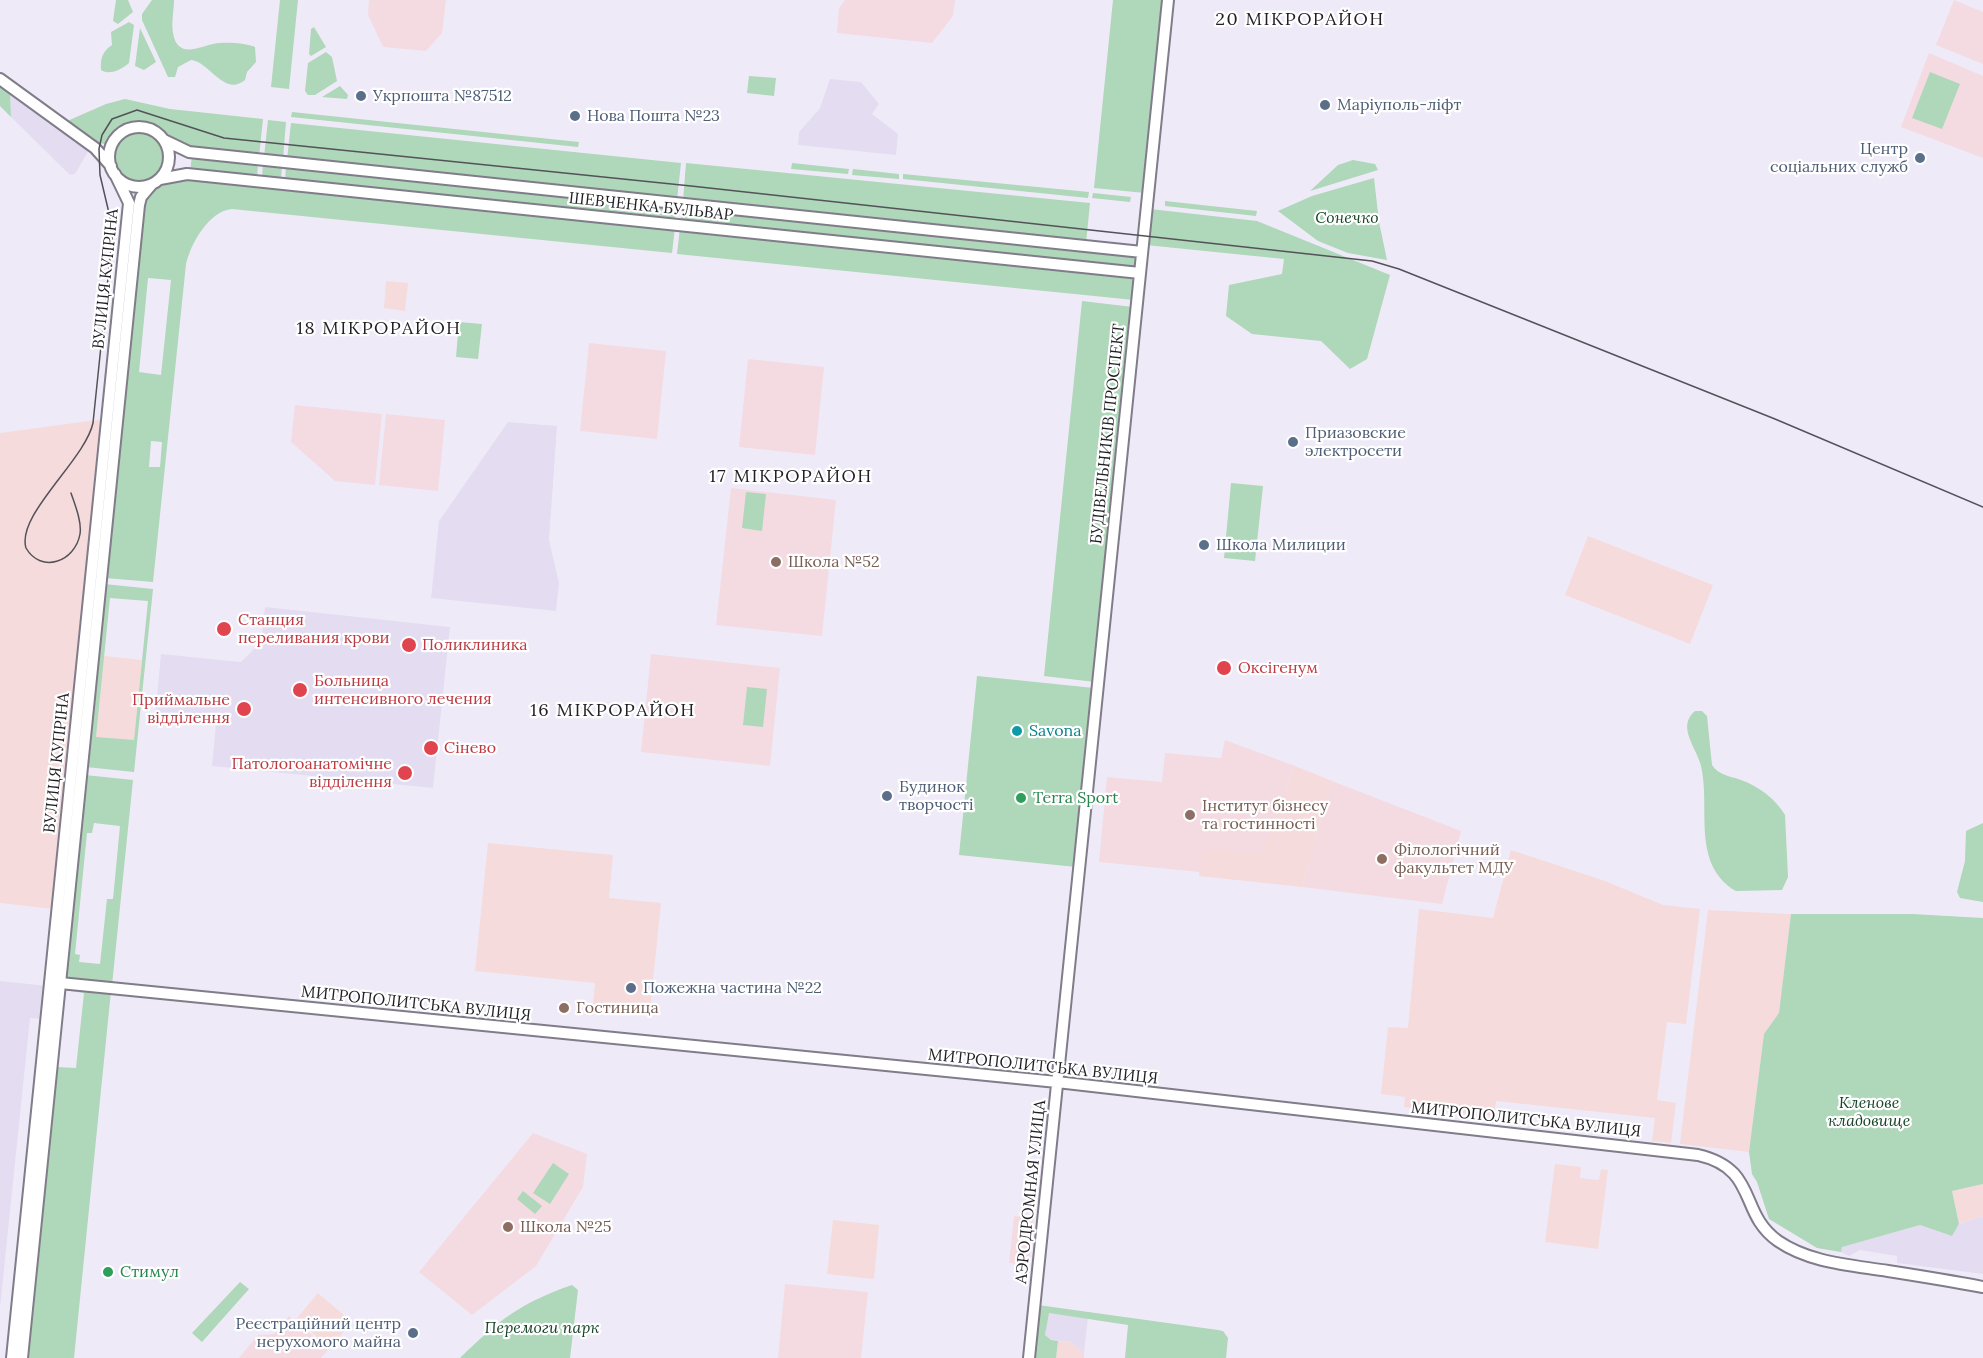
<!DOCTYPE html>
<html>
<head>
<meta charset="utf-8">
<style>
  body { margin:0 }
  canvas { display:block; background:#efeaf8 }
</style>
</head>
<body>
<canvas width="1983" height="1358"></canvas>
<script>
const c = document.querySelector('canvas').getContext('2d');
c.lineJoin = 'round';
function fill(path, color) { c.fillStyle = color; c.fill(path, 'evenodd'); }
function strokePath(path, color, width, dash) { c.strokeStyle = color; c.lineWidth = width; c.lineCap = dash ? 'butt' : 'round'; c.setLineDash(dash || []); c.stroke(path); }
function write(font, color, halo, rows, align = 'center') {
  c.font = font + ' Lora,serif'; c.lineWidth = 4.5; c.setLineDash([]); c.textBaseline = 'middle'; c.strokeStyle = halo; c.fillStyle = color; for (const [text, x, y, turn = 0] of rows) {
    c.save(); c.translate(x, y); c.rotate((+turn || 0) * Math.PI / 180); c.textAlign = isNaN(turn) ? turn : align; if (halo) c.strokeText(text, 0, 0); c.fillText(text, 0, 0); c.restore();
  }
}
const built = new Path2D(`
  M830,79L861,82L879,104L872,114L898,134L896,155L798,145L799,132L820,108Z
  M10,92L89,150L75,174L70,175L11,117Z
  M508,422L557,426L549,540L559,583L556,611L431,598L439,521Z
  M265,607L450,627L433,788L212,766L216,724L155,718L161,654L241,662L261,642Z
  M0,981L47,986L43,1019L30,1018L0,1308Z
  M1983,1216V1274L1897,1263V1256L1860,1250L1849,1256L1841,1252V1247L1920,1225L1952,1236L1959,1224Z
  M1048,1313L1088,1317L1084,1353L1071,1342L1051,1340L1045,1335Z`);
const industrial = new Path2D(`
  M386,281L408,283L405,311L384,308Z
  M104,419L54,909L0,903V433Z
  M1588,536L1713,585L1690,644L1565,595Z
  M104,656L142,660L134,741L96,737Z
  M1295,766L1332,781L1302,887L1199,876L1202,848L1261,853Z
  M488,843L613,855L609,898L661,903L650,1010L593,1004L595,983L475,971Z
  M1511,850L1605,881L1663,905L1700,909L1686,1024L1667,1022L1657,1100L1676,1103L1671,1143L1652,1141L1655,1118L1496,1101L1494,1116L1404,1107L1405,1097L1381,1094L1388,1027L1408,1028L1419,909L1493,918Z
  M1708,910L1791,914L1779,1014L1764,1034L1749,1152L1680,1144Z
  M1555,1164L1581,1167L1580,1178L1599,1180L1601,1169L1608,1170L1598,1249L1545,1242Z
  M1983,1184V1216L1959,1224L1952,1191Z
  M833,1220L879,1225L874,1279L827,1274Z
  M318,1293L352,1322L330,1348L296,1319Z
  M1058,1341L1071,1342L1084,1353V1358H1056Z`);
const education = new Path2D(`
  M369,0H446L442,33L426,51L383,47L368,15Z
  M845,0H955L953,16L932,43L837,33L839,8Z
  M1954,0L1983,12V64L1936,45Z
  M1929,53L1983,76V158L1901,127Z
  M589,343L666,351L657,439L580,431Z
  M748,359L824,367L815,455L739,447Z
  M295,405L382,414L375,485L335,481L291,442Z
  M386,414L445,420L438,491L379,485Z
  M731,488L836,500L822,636L716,625Z
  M651,654L780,668L770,766L641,752Z
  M1225,740L1295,766L1261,854L1202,848L1200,872L1099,862L1107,777L1162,782L1165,753L1221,758Z
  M1332,781L1461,831L1442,904L1302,887Z
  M533,1133L587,1154L583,1187L536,1266L472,1315L419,1272Z
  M1014,1216L1034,1218L1029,1265L1009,1263Z
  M785,1284L868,1292L861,1358H778Z
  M289,1316L329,1349L321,1358H239L258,1335L274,1334Z`);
const green = new Path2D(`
  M116,0H128L133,12L118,24L113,21Z
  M152,0H174C174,10 171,23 173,33C178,62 203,44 219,43C228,42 247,43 255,47L256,62L247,72L245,80C224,97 210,62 191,60L178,67L175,77H168L142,20V14Z
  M280,0H298L289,89L271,87Z
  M1113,0H1165L1145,193L1094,188Z
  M129,22L134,25L129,63C122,69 110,76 101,70C100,58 103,51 112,45L111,32Z
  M314,27L326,47L311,56L309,54L311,29Z
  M140,28L156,62L144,70L135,66Z
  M326,52L332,57L337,81L315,95H308L305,91L308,63Z
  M1930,72L1960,84L1942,129L1912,118Z
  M749,76L776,78L774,96L747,93Z
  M0,85L10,92L11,117L0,106Z
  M340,86L348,95L347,99L322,97Z
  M125,99L170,109L263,119L259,157L190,149L158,128L142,123L121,129L105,144L95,143L65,122L106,104Z
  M292,112L579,142L578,147L291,117Z
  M268,120L286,122L283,159L264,157Z
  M291,123L681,163L677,200L287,160Z
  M114 157a25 25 0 1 1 50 0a25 25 0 1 1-50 0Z
  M192,156L258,163L257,178L190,171Z
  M1353,160L1375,164L1378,170L1310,191L1338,165Z
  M263,163L282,165L281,180L262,178Z
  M686,163L1090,203L1086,243L683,201Z
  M792,163L849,169L848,174L791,169Z
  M286,165L677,206L675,222L285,181Z
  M853,169L899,174V179L852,175Z
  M903,174L1089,192L1088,198L903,179Z
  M174,177L675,227L672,253L232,209C209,211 191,243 186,264L153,582L105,578L144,199L153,187ZM148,278L171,280L161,375L139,372ZM151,441L162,442L160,467H149Z
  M1374,178L1379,222L1387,260L1348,253L1318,241L1278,211L1312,196Z
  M1093,193L1131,197L1130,202L1092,198Z
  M1165,201L1257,211L1256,216L1165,206Z
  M682,207L1139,255L1137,270L681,222Z
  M1150,209L1257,221L1390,275L1367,359L1350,369L1321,341L1252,334L1226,316L1229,285L1282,274L1284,259L1146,245Z
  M680,228L1137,276L1134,300L677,254Z
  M1082,301L1133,307L1095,682L1044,676Z
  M459,322L482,324L478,359L456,357Z
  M1231,483L1263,486L1255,561L1224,558Z
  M746,492L766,494L762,531L742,528Z
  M104,584L153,589L134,772L86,767ZM110,598L148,601L134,740L96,737Z
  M977,676L1094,688L1076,867L959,855Z
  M747,687L767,689L763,727L743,725Z
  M1695,711H1702L1707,716L1712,765C1718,775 1730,776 1741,780C1758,786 1776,799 1785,815L1788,877L1782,890L1736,891C1724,885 1714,872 1710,860C1700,830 1708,797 1701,766C1697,748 1676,727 1695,711Z
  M85,775L133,780L112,985L64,980ZM94,823L120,826L113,899H107L100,964L79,962L80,955L75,954L87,833H92Z
  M1983,823V902L1960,898L1957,892L1965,861L1966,831Z
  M1791,914H1912L1983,918V1184L1952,1191L1959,1224L1952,1236L1920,1225L1842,1247L1841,1252L1817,1248L1769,1219L1757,1182L1752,1174L1749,1152L1764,1034L1779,1013Z
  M64,987L111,991L74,1358H26ZM64,990L84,993L76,1068L57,1067Z
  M553,1163L569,1174L550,1204L533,1193Z
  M523,1191L542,1206L535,1214L517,1199Z
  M240,1282L249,1289L202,1342L192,1333Z
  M572,1285L578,1290L570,1358H460C499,1320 520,1303 572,1285Z
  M1038,1305L1218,1330L1223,1331L1228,1338L1226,1358H1125L1128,1325L1049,1313L1045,1335L1051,1340L1058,1341L1056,1358H1032Z`);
const major = new Path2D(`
  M0,79L95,148L111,166
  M109 157a30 30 0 1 1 60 0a30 30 0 1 1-60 0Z
  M164,140L189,152L1142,252
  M160,179L187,174L1140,273
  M50,982L1057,1082L1698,1155C1759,1169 1738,1213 1778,1241C1810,1263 1851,1265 1888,1271C1920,1276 1951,1281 1983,1287
  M12,1358L129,203L115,174
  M22,1358L139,205L141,197L152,184
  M1029,1358L1168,0`);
const tram = new Path2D(`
  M71,493C75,505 82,522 80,534C75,562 41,574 26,548C16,515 85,460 93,423L113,230L100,175L99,149L102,135L112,119L137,110L224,138L691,186L1372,261L1399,269L1775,419L1983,507`);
const markers = [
  [361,96,6,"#5c6f8a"],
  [1325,105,6,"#5c6f8a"],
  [575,116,6,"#5c6f8a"],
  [1920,158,6,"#5c6f8a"],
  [1293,442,6,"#5c6f8a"],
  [1204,545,6,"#5c6f8a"],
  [776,562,6,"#8d6e63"],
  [224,629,8,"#e0444e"],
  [409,645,8,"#e0444e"],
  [1224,668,8,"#e0444e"],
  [300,690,8,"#e0444e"],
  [244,709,8,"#e0444e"],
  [1017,731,6,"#0f9aa8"],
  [431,748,8,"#e0444e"],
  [405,773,8,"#e0444e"],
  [887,796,6,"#5c6f8a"],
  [1021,798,6,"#2e9e5b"],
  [1190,815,6,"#8d6e63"],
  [1382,859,6,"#8d6e63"],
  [631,988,6,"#5c6f8a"],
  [564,1008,6,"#8d6e63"],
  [508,1227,6,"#8d6e63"],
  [108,1272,6,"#2e9e5b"],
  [413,1333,6,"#5c6f8a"]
];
const serviceNames = [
  ["Укрпошта №87512",373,96],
  ["Маріуполь-ліфт",1337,105],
  ["Нова Пошта №23",587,116],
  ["Центр",1908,149,"right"],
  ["соціальних служб",1908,167,"right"],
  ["Приазовские",1305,433],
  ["электросети",1305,451],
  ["Школа Милиции",1216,545],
  ["Будинок",899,787],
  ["творчості",899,805],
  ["Пожежна частина №22",643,988],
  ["Реєстраційний центр",401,1324,"right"],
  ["нерухомого майна",401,1342,"right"]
];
const streetNames = [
  ["ШЕВЧЕНКА БУЛЬВАР",651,207,6],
  ["ВУЛИЦЯ КУПРІНА",106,279,-84],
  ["БУДІВЕЛЬНИКІВ ПРОСПЕКТ",1108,434,-84],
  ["ВУЛИЦЯ КУПРІНА",57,763,-84],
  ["МИТРОПОЛИТСЬКА ВУЛИЦЯ",416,1004,6],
  ["МИТРОПОЛИТСЬКА ВУЛИЦЯ",1043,1067,6],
  ["МИТРОПОЛИТСЬКА ВУЛИЦЯ",1526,1120,6],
  ["АЭРОДРОМНАЯ УЛИЦА",1031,1192,-84]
];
const parkNames = [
  ["Сонечко",1347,218],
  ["Кленове",1869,1103],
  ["кладовище",1869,1121],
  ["Перемоги парк",542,1328]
];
const educationNames = [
  ["Школа №52",788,562],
  ["Інститут бізнесу",1202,806],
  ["та гостинності",1202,824],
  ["Філологічний",1394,850],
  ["факультет МДУ",1394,868],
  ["Гостиница",576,1008],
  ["Школа №25",520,1227]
];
const healthNames = [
  ["Станция",238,620],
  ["переливания крови",238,638],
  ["Поликлиника",422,645],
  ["Оксігенум",1238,668],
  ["Больница",314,681],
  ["интенсивного лечения",314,699],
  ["Приймальне",230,700,"right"],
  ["відділення",230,718,"right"],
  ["Сінево",444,748],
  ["Патологоанатомічне",392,764,"right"],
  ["відділення",392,782,"right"]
];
const cultureNames = [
  ["Savona",1029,731]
];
const leisureNames = [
  ["Terra Sport",1033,798],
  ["Стимул",120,1272]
];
const neighbourhoodNames = [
  ["20 МІКРОРАЙОН",1300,20],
  ["18 МІКРОРАЙОН",379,329],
  ["17 МІКРОРАЙОН",791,477],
  ["16 МІКРОРАЙОН",613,711]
];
fill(built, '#e4ddf2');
fill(industrial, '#f6dbdc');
fill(education, '#f4dbe2');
fill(green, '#afd7b9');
strokePath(major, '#817c89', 14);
strokePath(major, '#fff', 10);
strokePath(tram, '#545259', 1.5);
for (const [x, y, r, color] of markers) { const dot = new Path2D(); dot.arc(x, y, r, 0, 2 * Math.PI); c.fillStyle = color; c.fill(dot); strokePath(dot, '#fff', 2); }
write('16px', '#4e5e75', '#fff', serviceNames, 'left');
write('16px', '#201f24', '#fff', streetNames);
write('italic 16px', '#164427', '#fff', parkNames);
write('16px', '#785e54', '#fff', educationNames, 'left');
write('16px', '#be3a42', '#fff', healthNames, 'left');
write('16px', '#0d838f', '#fff', cultureNames, 'left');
write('16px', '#27864d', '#fff', leisureNames, 'left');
c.letterSpacing = '1.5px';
write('18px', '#201f24', '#fff', neighbourhoodNames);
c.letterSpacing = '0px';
</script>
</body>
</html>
